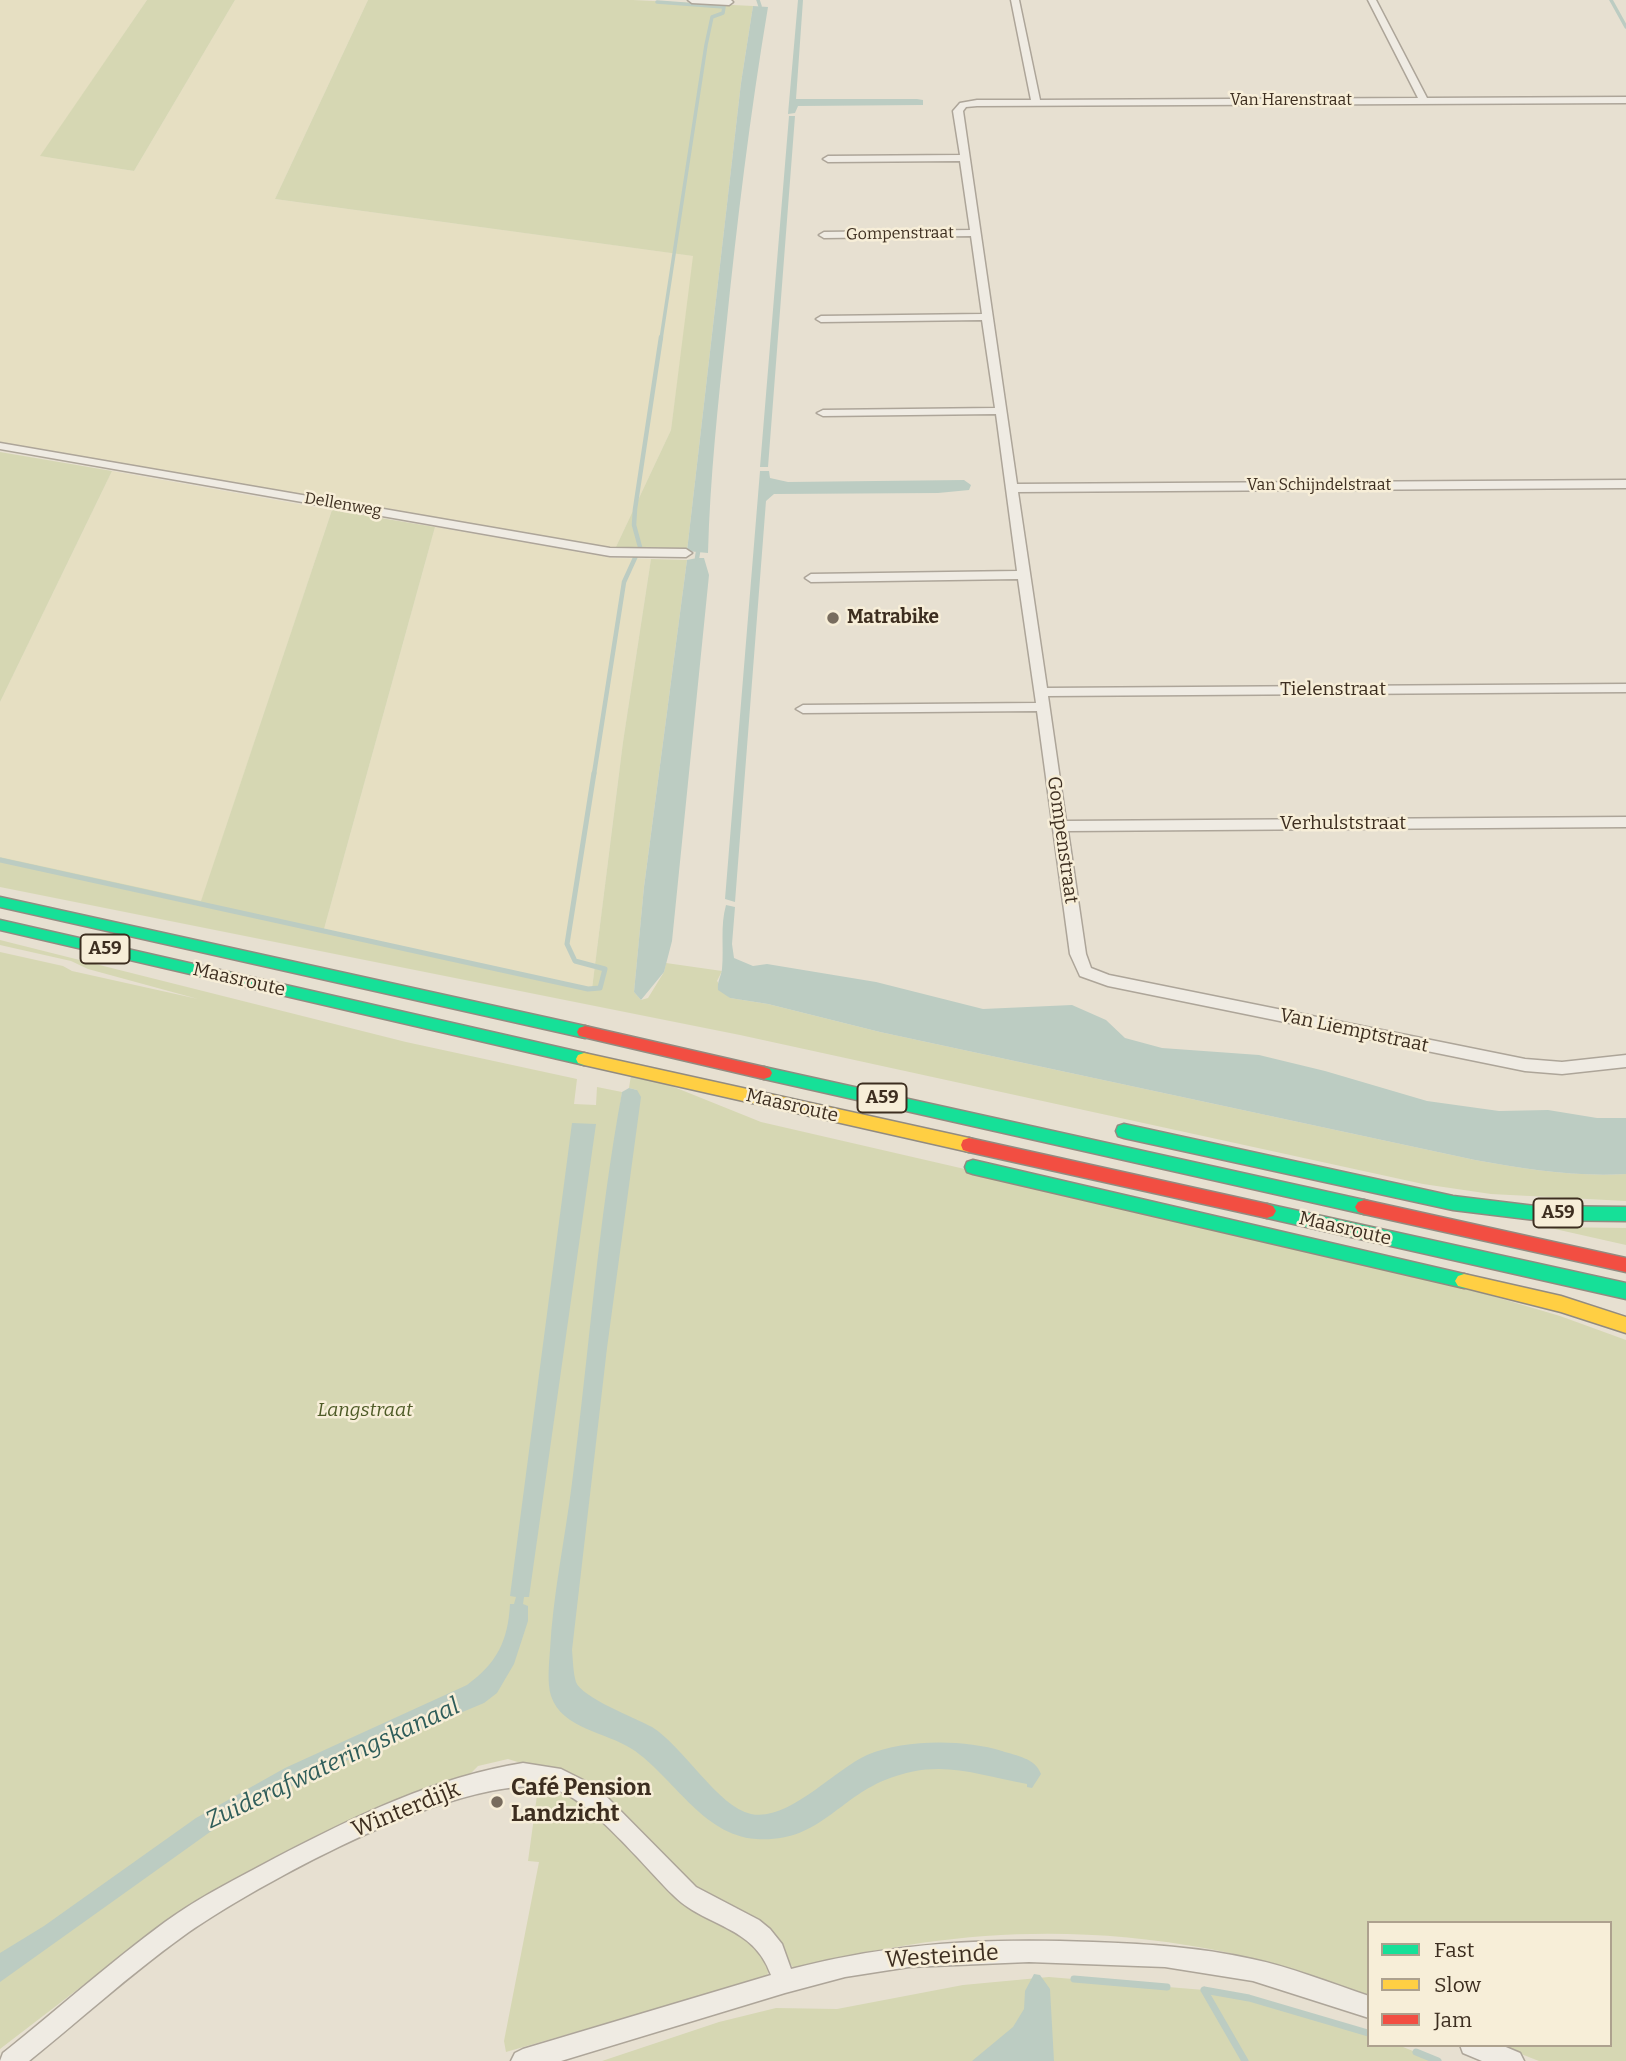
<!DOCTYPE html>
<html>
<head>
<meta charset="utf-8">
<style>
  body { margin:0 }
  #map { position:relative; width:1626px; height:2061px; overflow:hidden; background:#e7e0d1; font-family:Bitter,serif }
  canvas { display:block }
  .legend { position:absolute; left:1367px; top:1921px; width:245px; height:126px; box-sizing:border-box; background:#f7eed8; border:2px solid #ada18e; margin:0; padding:9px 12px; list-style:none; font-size:21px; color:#3d2e20 }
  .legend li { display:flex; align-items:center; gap:14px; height:35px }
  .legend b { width:35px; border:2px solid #ada18e }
</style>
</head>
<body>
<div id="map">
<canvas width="1626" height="2061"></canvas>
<ul class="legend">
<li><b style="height:9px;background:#16e098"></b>Fast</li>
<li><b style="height:9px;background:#ffcf43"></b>Slow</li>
<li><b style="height:9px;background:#f24e42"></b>Jam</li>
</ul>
</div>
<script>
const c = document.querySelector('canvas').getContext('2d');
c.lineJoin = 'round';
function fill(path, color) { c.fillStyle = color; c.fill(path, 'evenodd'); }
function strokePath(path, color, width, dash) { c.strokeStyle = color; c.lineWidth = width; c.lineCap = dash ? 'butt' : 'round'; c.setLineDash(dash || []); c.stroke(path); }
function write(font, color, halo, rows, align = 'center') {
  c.font = font + ' Bitter,serif'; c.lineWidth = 5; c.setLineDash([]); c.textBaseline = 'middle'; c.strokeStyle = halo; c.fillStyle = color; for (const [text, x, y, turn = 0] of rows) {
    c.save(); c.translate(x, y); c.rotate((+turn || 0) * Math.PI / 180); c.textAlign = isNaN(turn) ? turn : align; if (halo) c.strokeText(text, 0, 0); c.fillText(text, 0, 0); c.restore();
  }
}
const farmland = new Path2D(`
  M0,0H147L41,156L134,171L235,0H368L275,199L694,256L671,430L615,549L0,442Z
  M112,471L332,510L201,902L0,857V702Z
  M435,527L613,558L651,559L623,742L592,989L324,929Z`);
const green = new Path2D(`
  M147,0H235L134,171L40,156Z
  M368,0H633L753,6L741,83L687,551L615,549L671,430L693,256L275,199Z
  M0,452L112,471L0,702Z
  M332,510L435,527L324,929L592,989L623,742L651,559L687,560L644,887L634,992L641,1000L648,998L664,972L666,963L722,971L717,981L730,998L768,1004L880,1032L1475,1160C1524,1169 1575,1177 1626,1174V1201L1491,1194L1423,1184L740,1035L0,887V857L201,901Z
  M0,940L406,1042L577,1079L574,1104L596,1105L597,1087L622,1092L620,1106L637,1090L629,1088L631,1075L664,1083L761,1122L1411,1272L1560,1316L1626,1340V2061H1539L1498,2045H1610V1923H1369V1996C1317,1979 1265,1959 1210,1949C1064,1922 937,1932 794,1969L774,1939L690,1892L560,1775L508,1759L478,1766L468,1776L211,1894L151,1933L0,2049V952L63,966L72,971L198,999L88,969L71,961L0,945Z
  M1546,1227L1626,1228V1245Z
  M539,1781L568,1795L600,1818L647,1868L689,1905L763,1946L769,1966L767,1977L506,2052L504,2041L539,1862L528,1861Z
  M1049,1977L1204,1990L1249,1998L1369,2034V2045H1398L1438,2061H602L719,2022L776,2008L837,2009L963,1985Z`);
const water = new Path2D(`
  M798,0H803L796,99H917L923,100V105L798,106L795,113L788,114Z
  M753,6L768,7C750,114 737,222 726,329C718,404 710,478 708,553L687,551L741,83Z
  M789,116H795L768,467H760Z
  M760,471H769L770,478L788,482L964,480L971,485L969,490L938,493L774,494L766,501L735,902L725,899Z
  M697,558H704L709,575L672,941L664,972L641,1000L634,992L644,887L687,560Z
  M726,905L735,907L732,944L734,958L753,966L767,964L876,982L983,1009L1072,1005L1106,1020L1125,1038L1162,1048L1259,1055L1325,1071L1427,1101L1499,1111L1548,1110L1597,1118H1626V1174C1575,1177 1524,1169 1475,1160L880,1032L768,1004L730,998L718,990C717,981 721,977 722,969C724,947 720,926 726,905Z
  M629,1088L637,1090L641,1097L607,1348L572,1650C573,1660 573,1672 576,1682C581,1697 635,1718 652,1727C683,1746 718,1807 751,1814C788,1822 834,1770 867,1755C904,1739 964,1739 1002,1751C1017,1756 1035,1758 1041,1774L1032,1788L1027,1787V1784C973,1774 939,1758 885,1780C836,1800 818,1843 756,1839C702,1835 673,1776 632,1749C606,1732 562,1729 551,1696C547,1683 549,1664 550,1650C553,1594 565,1539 572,1483C589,1353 598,1222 622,1092Z
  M572,1123L596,1124L529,1597H524L523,1604L528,1606V1621L514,1664L497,1693L484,1703L348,1760L257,1803L210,1832L0,1982V1953L44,1926L196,1818L285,1768L467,1685C497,1663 508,1641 510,1604H514L516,1597L510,1596Z
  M1034,1974L1040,1975L1050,1989L1054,2061H972L1013,2027L1024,2009L1025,1991Z`);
const streamFar3 = new Path2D(`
  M758,0L760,6
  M1611,0L1626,27
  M657,2L724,7L723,13L712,17L706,45L661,339`);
const streamFar2 = new Path2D(`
  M697,558L698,552
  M594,774L624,582L640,547L634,525L635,509L661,337`);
const streamFar1 = new Path2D(`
  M0,860L588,989L600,988L605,969L575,961L567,944L594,773`);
const stream = new Path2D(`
  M1074,1979L1167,1987
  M1204,1990L1249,1998L1368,2033
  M1204,1990L1245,2061
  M1416,2052L1438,2061`);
const street = new Path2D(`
  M688,0H731L733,2L729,5L692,3Z
  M1011,0H1019L1040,100L1418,98L1368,0H1376L1427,98L1626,97V103L977,106L966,107L963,111L1017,484L1626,480V488L1018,492L1047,688L1626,684V692L1048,696L1066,821L1626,817V827L1068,831L1086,954L1091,968L1109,975L1525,1059L1562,1062L1626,1055V1067L1562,1074L1525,1071L1108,986L1080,976L1070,954L1037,711L803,713L796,709L803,705L1036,703L1018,579L811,582L805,578L811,574L1017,571L996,414L823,416L817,413L823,410L995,408L982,320L821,322L816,319L821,316L982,314L971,236L824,238L819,235L824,232L970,230L960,161L828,162L823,159L828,156L960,155L953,111L960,103L977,100H1031Z
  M0,443L610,548L686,549L692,553L686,557L610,556L0,449Z
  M523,1763L561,1769L597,1787L696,1887L759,1920L770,1929L782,1944L791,1969C894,1942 987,1938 1093,1942C1146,1944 1199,1947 1252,1959C1291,1967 1330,1983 1369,1996V2018L1253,1981L1165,1967L1029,1962L909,1967L845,1977L785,1993L561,2061H511L515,2053L523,2049L771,1975C753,1924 705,1928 672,1894C646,1868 591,1802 559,1791C478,1761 250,1888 182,1937C129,1975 80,2020 29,2061H0L3,2053C57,2010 109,1963 165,1922C199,1897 238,1878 275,1858C354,1817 435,1777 523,1763Z
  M1460,2045H1501L1520,2053L1524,2061H1482L1463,2053Z`);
const fast = new Path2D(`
  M0,897L585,1026L591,1028L593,1032L591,1036L585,1038L0,907Z
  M0,920L584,1053L590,1055L592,1059L590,1063L584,1065L0,930Z
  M764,1067L1364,1200L1370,1202L1373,1207L1370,1212L1364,1214L764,1079L758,1077L756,1073L758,1069Z
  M1124,1124L1453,1196L1535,1206L1626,1207V1221L1535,1220L1453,1210L1124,1138L1118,1136L1116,1131L1118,1126Z
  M973,1160L1464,1274L1470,1276L1473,1281L1470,1286L1464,1288L973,1174L967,1172L965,1167L967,1162Z
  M1267,1204L1626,1283V1299L1267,1218L1261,1216L1258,1211L1261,1206Z`);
const slow = new Path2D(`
  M584,1053L969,1138L975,1140L977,1145L975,1150L969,1152L584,1065L578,1063L576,1059L578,1055Z
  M1464,1274L1561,1296L1626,1317V1333L1561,1312L1458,1286L1455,1281L1458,1276Z`);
const jam = new Path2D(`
  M585,1026L764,1067L770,1069L772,1073L770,1077L764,1079L579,1036L577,1032L579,1028Z
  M969,1138L1267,1204L1273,1206L1276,1211L1273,1216L1267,1218L969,1152L963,1150L961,1145L963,1140Z
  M1364,1200L1626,1258V1272L1364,1214L1358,1212L1355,1207L1358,1202Z`);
const markers = [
  [833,618,7,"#786c5e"],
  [497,1802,7,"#786c5e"]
];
const farStreetnames = [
  ["Van Harenstraat",1291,101],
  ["Gompenstraat",900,234,-1],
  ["Van Schijndelstraat",1319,486],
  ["Dellenweg",343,505,10]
];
const shields = [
  [105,949,49],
  [882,1098,49],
  [1558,1213,49]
];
const shieldNames = [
  ["A59",105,949],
  ["A59",882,1098],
  ["A59",1558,1213]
];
const poiNames = [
  ["Matrabike",847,618]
];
const streetNames = [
  ["Tielenstraat",1333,690],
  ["Verhulststraat",1343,824],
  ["Gompenstraat",1062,840,82],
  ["Maasroute",239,980,13],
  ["Van Liemptstraat",1354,1031,12],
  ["Maasroute",792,1106,13],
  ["Maasroute",1345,1229,13]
];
const parkNames = [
  ["Langstraat",365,1411]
];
const nearPoinames = [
  ["Café Pension",511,1789],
  ["Landzicht",511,1815]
];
const nearStreetnames = [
  ["Winterdijk",406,1810,-22],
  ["Westeinde",942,1957,-4]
];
const nearWaternames = [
  ["Zuiderafwateringskanaal",333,1764,-25]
];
fill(farmland, '#e6dfc2');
fill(green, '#d6d7b3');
fill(water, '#bcccc2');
strokePath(streamFar3, '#bcccc2', 3.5);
strokePath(streamFar2, '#bcccc2', 4.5);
strokePath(streamFar1, '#bcccc2', 5);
strokePath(stream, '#bcccc2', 7);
strokePath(street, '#ada599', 3);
strokePath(fast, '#928b80', 3);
strokePath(slow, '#928b80', 3);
strokePath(jam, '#928b80', 3);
fill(street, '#efebe3');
fill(fast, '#16e098');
fill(slow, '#ffcf43');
fill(jam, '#f24e42');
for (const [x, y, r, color] of markers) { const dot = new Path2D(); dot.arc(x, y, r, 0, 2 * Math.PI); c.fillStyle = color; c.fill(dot); strokePath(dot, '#f7eed8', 2.5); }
write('16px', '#3d2e20', '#f7eed8', farStreetnames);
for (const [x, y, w] of shields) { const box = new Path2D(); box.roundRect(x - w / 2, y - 14.5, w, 29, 5); c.fillStyle = '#f7eed8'; c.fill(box); strokePath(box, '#3d2e20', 2); }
write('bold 18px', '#3d2e20', null, shieldNames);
write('bold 19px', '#3d2e20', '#f7eed8', poiNames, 'left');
write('19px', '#3d2e20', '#f7eed8', streetNames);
write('italic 19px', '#4d5a26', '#f7eed8', parkNames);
write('bold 23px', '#3d2e20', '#f7eed8', nearPoinames, 'left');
write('23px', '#3d2e20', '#f7eed8', nearStreetnames);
write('italic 24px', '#2f5d5a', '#f7eed8', nearWaternames);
</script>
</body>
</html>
